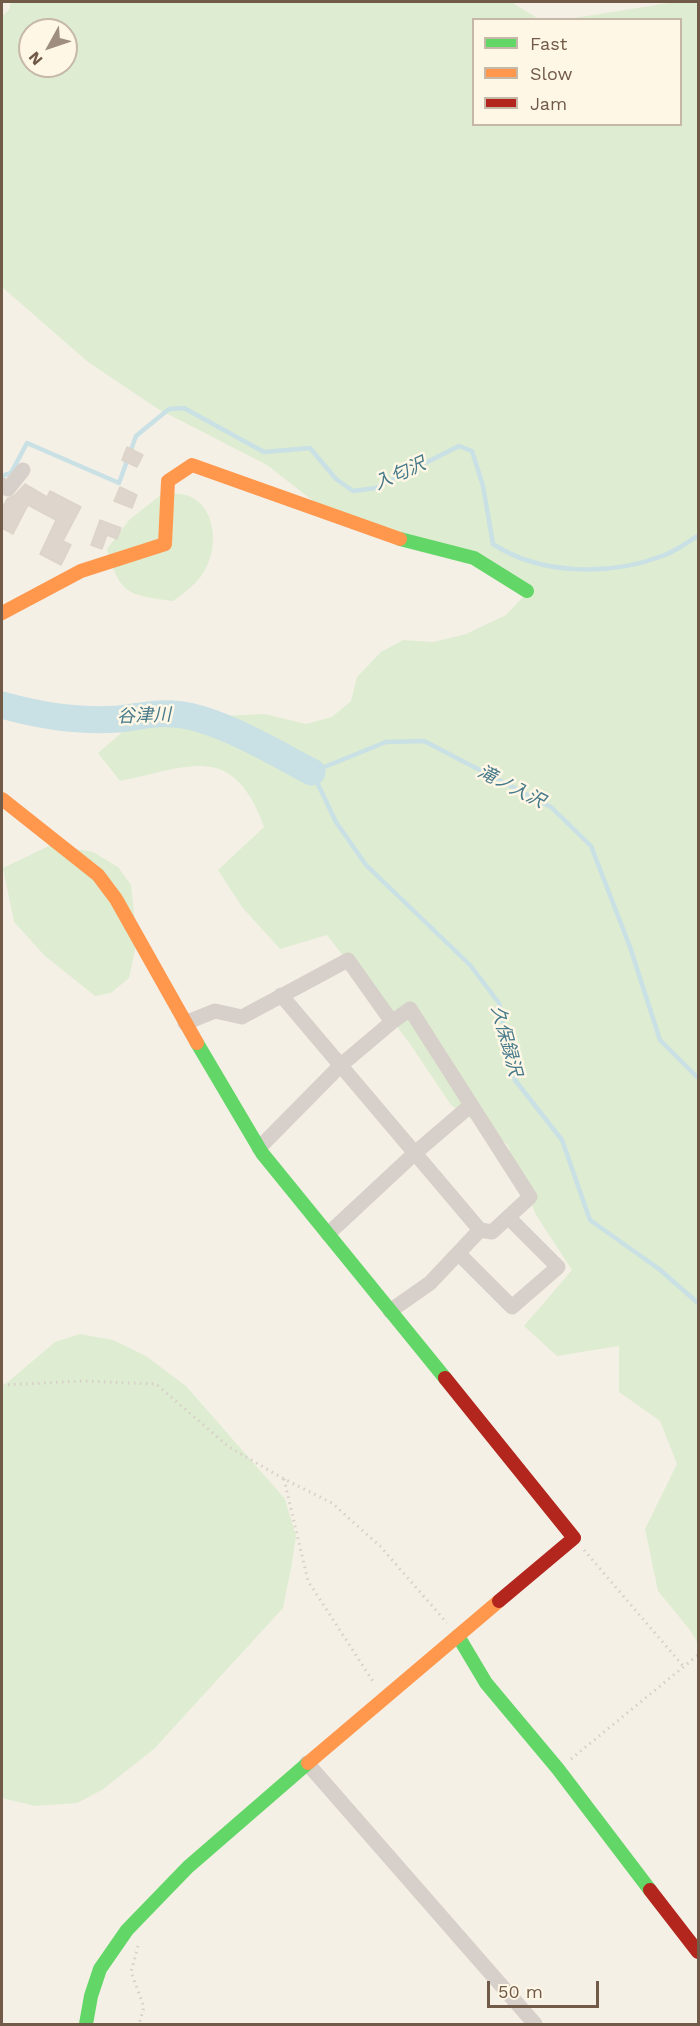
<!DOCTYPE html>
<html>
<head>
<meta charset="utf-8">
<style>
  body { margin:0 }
  #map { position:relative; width:700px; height:2026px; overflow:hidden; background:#f5f0e6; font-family:"Work Sans",sans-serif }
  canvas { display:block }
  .frame { position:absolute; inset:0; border:3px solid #715a48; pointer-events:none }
  .legend { position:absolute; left:472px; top:18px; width:210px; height:108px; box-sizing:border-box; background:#fff7e6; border:2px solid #c6b8a7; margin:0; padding:8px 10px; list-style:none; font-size:18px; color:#715a48 }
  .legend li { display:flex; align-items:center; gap:12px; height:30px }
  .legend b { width:30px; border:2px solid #c6b8a7 }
  .north { position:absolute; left:18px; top:18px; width:60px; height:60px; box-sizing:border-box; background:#fff7e6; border:2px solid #c6b8a7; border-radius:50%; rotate:230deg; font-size:16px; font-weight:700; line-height:24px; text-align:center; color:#715a48 }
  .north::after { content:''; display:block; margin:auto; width:21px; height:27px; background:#9f8e7f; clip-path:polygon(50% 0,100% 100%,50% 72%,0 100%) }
  .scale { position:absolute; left:487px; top:1981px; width:112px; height:27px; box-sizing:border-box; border:3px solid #715a48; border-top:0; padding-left:8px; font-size:18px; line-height:21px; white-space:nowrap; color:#715a48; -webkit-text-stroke:4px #fff7e6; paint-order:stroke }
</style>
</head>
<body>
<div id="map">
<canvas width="700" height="2026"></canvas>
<div class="frame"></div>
<ul class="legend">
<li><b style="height:8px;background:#63d668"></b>Fast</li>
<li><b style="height:8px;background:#ff974d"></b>Slow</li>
<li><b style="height:8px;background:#b3261e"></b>Jam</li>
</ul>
<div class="north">N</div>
<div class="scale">50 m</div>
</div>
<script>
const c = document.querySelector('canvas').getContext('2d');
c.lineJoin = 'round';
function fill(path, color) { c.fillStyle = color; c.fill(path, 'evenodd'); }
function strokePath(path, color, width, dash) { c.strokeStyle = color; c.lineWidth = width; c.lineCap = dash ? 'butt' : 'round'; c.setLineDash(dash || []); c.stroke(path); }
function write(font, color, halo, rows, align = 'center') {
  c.font = font + ' "Work Sans","Noto Sans JP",sans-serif'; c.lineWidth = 5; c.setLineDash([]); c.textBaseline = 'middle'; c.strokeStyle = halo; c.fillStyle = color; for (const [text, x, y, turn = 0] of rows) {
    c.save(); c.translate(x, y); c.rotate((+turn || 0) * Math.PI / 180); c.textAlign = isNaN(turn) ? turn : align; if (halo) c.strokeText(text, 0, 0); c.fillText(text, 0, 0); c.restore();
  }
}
const green = new Path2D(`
  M11,2H511L539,19L474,20V124H680V20L568,19L675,2H698V1644L690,1630L658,1591L645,1529L677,1464L660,1421L619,1392V1346L557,1356L524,1326L572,1270L536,1215L507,1144L451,1105L408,1041L327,935L280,949L242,907L218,870L264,827C233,741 190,767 120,781L98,753L126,729L170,718L265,714L306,724L332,717L351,701L357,677L381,652L403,640L434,642L466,634L506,615L523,597L477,565L339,521L267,465L158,409L88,362L2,287V16L9,10ZM30,30H66V66H30Z
  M162,494C169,494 179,493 186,495C215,504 219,544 206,568C199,582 187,591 173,601C128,595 120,595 107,549L130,519Z
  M51,845L93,852L118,867L131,885L137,940L129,978L111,993L95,996L44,955L14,922L3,868Z
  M80,1334L113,1340L146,1356L186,1386L285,1499L296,1536L291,1568L283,1608L154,1749L102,1790L77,1803L35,1806L2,1798V1387L55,1342Z`);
const stream = new Path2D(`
  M2,476L11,473L27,443L119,483L136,436L169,409L184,408L264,452L310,448L336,479L353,491L376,488L459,446L472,451L483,486L493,544C540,575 610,576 662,556C675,552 687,542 698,536
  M698,1078L660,1040L630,947L591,846L551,807L424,741L386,742L312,772L336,822L366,865L470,965L499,1003L515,1080L562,1140L590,1220L659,1269L698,1303`);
const river = new Path2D(`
  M2,705C41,716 78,722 119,719C136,717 156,712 173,714C215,716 275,753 312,772`);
const building = new Path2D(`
  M127,447L143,455L137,467L122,460Z
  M25,484L47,497L50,491L81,507L63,541L71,545L61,565L40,554L56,520L28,505L13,534L2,528V508L7,499L15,495Z
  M120,487L137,495L132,508L114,501Z
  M100,520L121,528L117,539L107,535L102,549L91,545Z`);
const path = new Path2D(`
  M2,1385L83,1381L156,1384L229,1447L284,1479L332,1503L380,1546L447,1623
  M284,1479L308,1581L374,1683
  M584,1550L684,1667
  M571,1759L698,1655
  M138,1946L131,1972L144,2007L139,2024`);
const street = new Path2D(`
  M2,485L8,489L23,470
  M281,995L480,1230L430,1283L390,1311
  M392,1022L410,1009L530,1197L492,1232L480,1230
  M185,1023L215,1011L242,1017L348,960L392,1022L341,1065L259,1148
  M328,1234L415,1153L471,1105
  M458,1253L512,1307L558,1267L508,1217
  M307,1763L535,2024`);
const fast = new Path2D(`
  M400,539L474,558L527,591
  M197,1043L262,1153L445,1378
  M458,1636L486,1683L558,1769L650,1890
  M86,2024L91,1996L100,1969L127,1930L188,1867L308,1763`);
const slow = new Path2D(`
  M2,613L81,571L165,544L168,481L192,465L400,539
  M2,799L98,875L116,899L197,1043
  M308,1763L499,1601`);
const jam = new Path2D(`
  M445,1378L574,1538L499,1601
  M650,1890L698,1952`);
const waterNames = [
  ["入匂沢",400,474,-24],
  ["谷津川",144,716,-2],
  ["滝ノ入沢",511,787,27],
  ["久保録沢",506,1041,75]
];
fill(green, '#deecd1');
strokePath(stream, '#c9e0e5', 4.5);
strokePath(river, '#c9e0e5', 27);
fill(building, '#ded6cc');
strokePath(building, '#ddd4c9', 1.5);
strokePath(path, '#d7cfc8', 3, [1.5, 4.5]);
strokePath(street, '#d7cfc9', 15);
strokePath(fast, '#63d668', 14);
strokePath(slow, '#ff974d', 14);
strokePath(jam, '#b3261e', 14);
write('italic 18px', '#46798a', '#fff7e6', waterNames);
</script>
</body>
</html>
